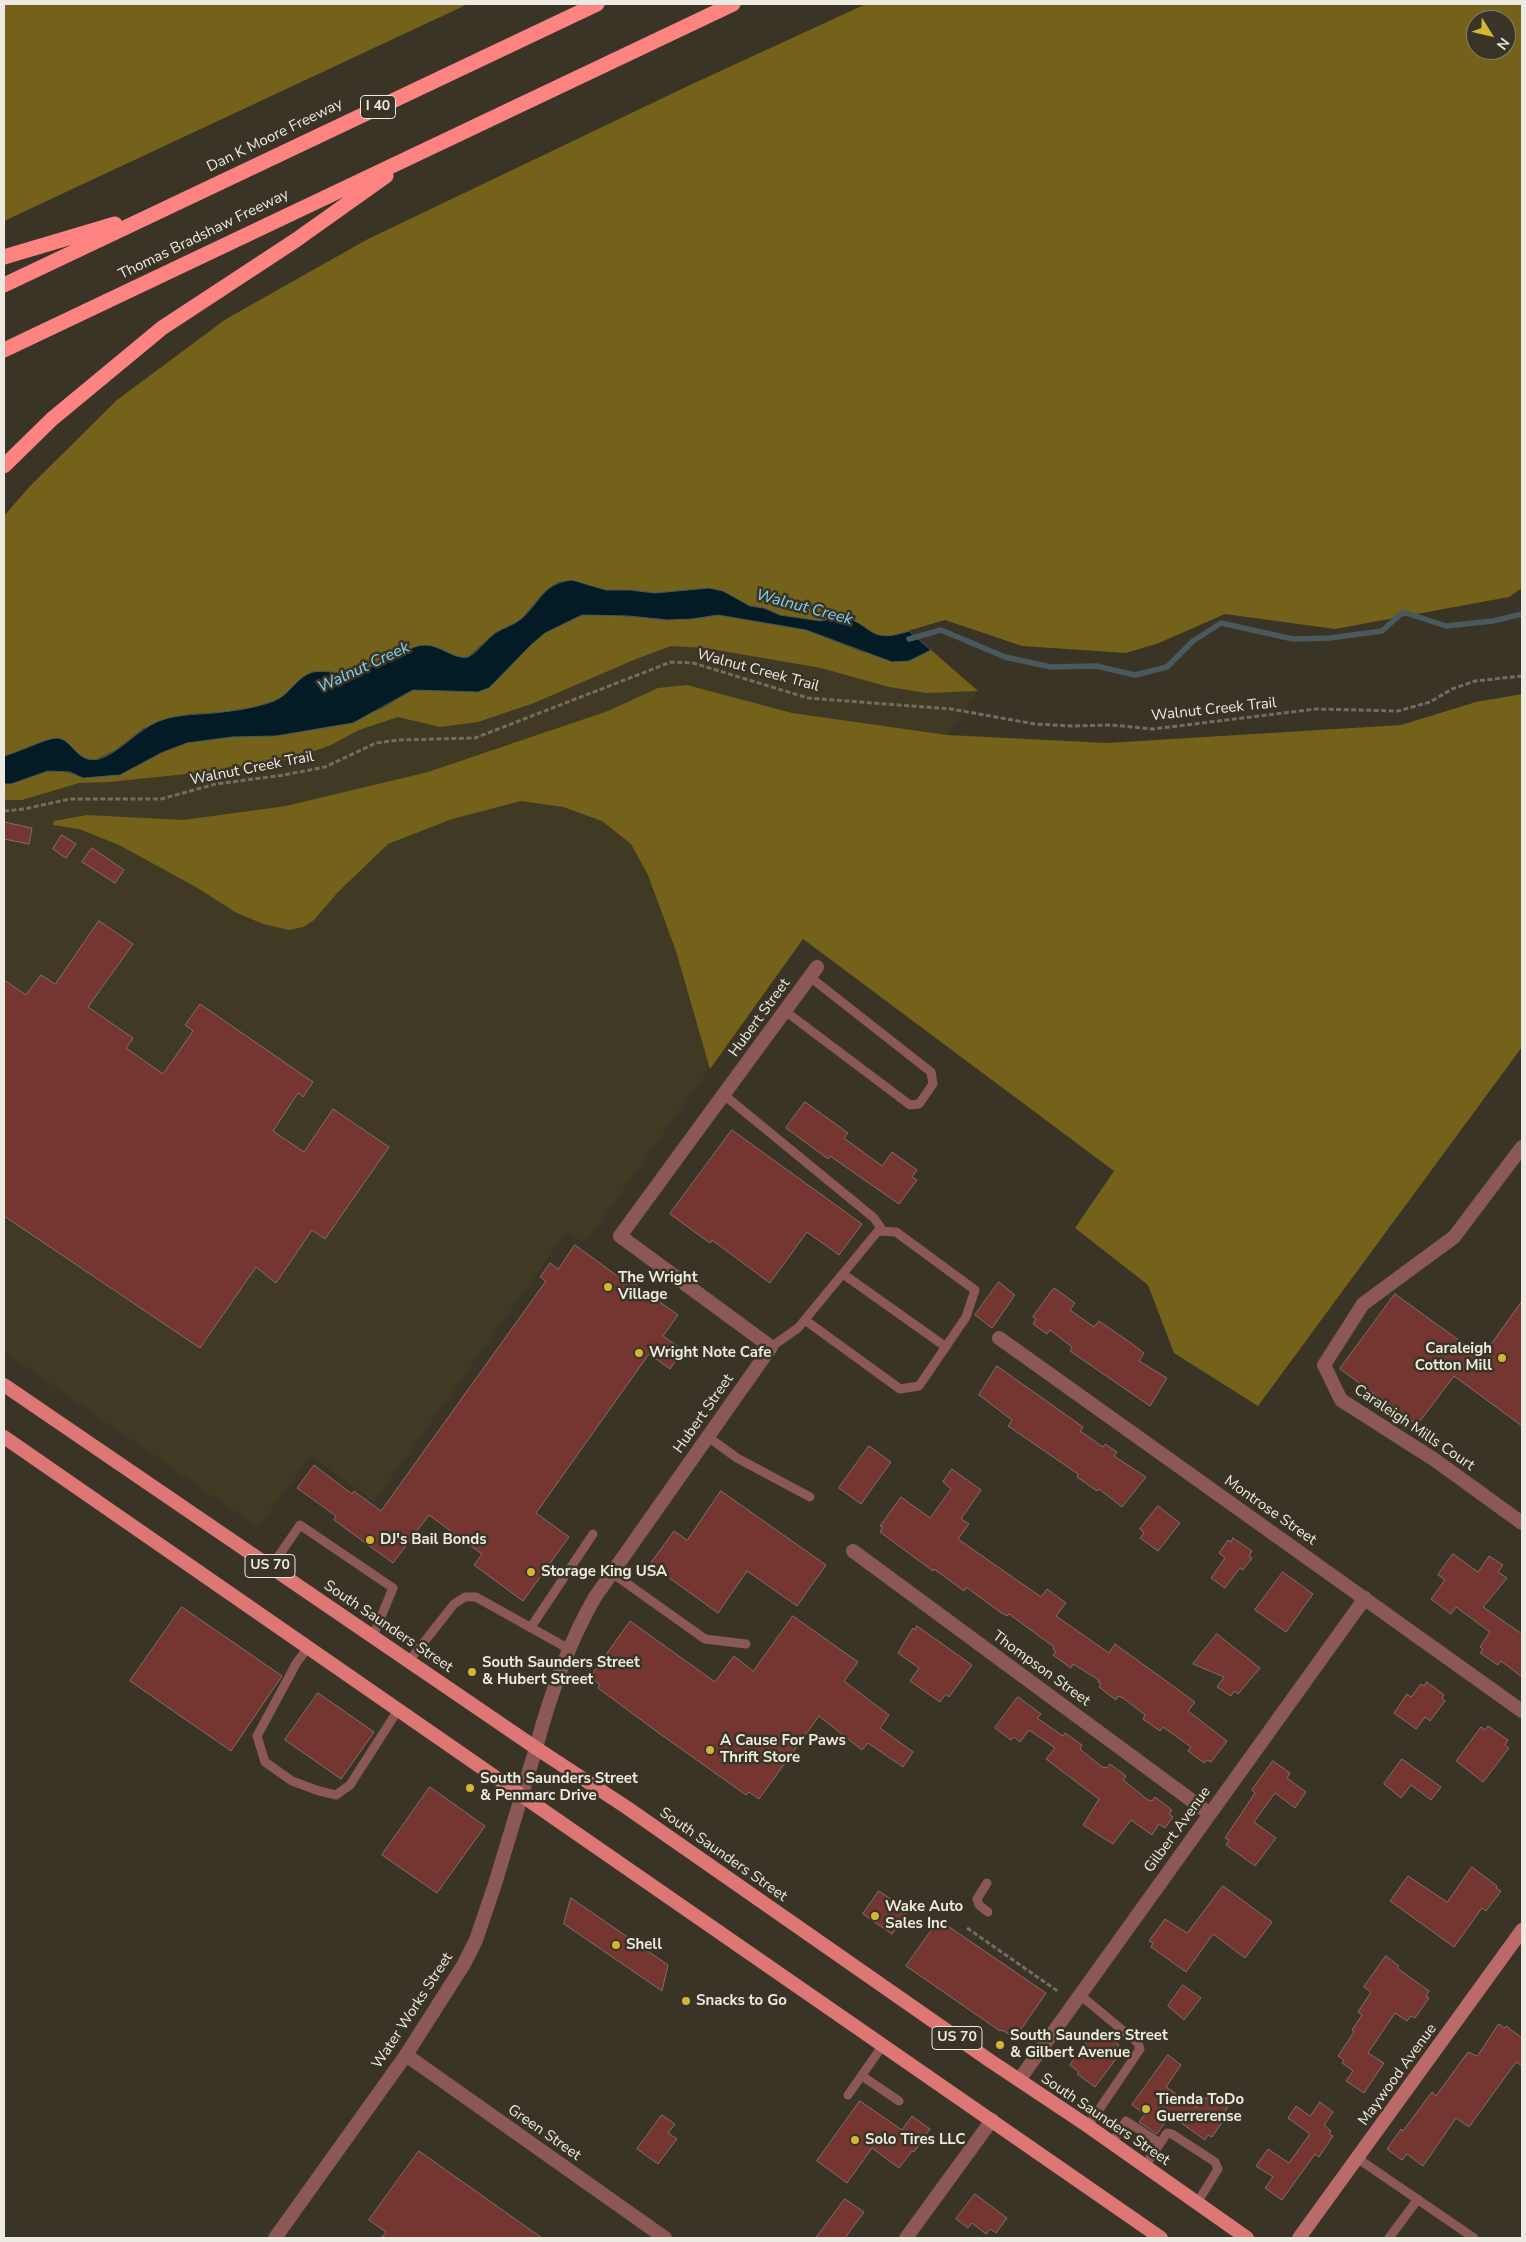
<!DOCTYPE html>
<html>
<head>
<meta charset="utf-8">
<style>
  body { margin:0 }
  #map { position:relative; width:1526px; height:2242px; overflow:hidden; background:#393426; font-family:"Nunito Sans",sans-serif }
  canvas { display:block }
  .frame { position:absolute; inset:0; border:5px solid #edeae1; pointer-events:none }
  .north { position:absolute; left:1466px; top:10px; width:50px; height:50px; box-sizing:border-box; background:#393426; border:1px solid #817d71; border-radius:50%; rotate:126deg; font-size:14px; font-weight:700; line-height:20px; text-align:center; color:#edeae1 }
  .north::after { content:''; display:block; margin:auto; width:18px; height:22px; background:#d4b635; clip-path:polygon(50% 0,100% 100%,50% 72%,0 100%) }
</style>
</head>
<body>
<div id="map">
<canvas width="1526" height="2242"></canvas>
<div class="frame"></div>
<div class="north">N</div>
</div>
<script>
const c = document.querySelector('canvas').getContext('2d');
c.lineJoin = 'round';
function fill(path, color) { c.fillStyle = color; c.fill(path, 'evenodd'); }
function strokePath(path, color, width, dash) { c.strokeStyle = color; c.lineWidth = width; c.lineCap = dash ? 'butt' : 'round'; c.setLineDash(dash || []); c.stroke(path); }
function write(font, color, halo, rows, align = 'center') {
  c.font = font + ' "Nunito Sans",sans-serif'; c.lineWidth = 5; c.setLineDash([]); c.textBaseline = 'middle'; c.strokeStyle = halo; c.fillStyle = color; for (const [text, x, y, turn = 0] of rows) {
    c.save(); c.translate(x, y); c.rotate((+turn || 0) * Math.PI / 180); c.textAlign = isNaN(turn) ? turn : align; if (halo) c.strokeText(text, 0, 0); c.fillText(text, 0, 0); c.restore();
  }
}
const built = new Path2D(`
  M493,264L978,691L585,1243L567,1231L374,1502L311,1456L258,1527L4,1352V597Z`);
const forest = new Path2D(`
  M4,4H468L4,221Z
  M866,4H1522V588L1509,597L1335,629L1225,614L1159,643L1126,653L1022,646L945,620L887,637L878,635L847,617L833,616L821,621L780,615L764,608L750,606L723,591L709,588L655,593L630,590H606L572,581L558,582L544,592L522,618L508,628L496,632L468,657L462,659L407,650L386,661L361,670L345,673L330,672L302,678L290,692L276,700L256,707L222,712L189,714L144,728L114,751L96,759L89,760L78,755L63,740H48L4,756V516L30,486L117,400L226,319L368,239L690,85ZM1476,20H1506V50H1476Z
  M599,614L668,620L692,619L718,615L806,630L862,652L909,661L931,650L978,691L927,693L889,687L821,668L705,648L671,646L636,659L534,703L478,722L440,727L398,717L359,730L331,745L295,758L216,771L109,782L79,783L22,800H4V784C38,781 43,761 83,778L187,743L232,737L276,736L312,729L381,709L413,690L478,692L489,687L531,645L545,633L582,615Z
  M687,685L792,713L947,735L1107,743L1401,725L1476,702L1522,694V1047L1258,1406L1174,1353L1148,1285L1075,1228L1114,1171L803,939L710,1069L676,951L648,875L631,844L602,821L563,807L521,801L452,819L388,844L338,892L314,920L303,927L289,930L263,924L235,912L196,887L119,845L79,829L53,825L54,821L87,815L183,820L286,806L428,772L608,711L658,688Z`);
const water = new Path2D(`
  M572,580L606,590H630L655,593L709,588L723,591L750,606L764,608L780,615L821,621L841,616C874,624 867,645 909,631L931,650L909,661L892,662L806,630L718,615L692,619L668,620L629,616L582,615L545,633L531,645L489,688L478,692L413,690L353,723L276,736L232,737L187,743L161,753L120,775L83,778L70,772L48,771L11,784H4V756C17,753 46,738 57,738C73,739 76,764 99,759C118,754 138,729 159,721C180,713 201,715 223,712C240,710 258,707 274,701C290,695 297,676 313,672C323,670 334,673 344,673C357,672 371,667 384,662C397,657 411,645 425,645C441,645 454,660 468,657C478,652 485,641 494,634C502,628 512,626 521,619C541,602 542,583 572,580Z`);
const stream = new Path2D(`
  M909,639L941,630L1005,657L1051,667L1096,666L1135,675L1167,667L1193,641L1221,623L1293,639L1330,638L1382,631L1403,612L1446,626L1493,621L1522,614`);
const building = new Path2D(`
  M4,822L32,828L29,844L4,839Z
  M62,835L76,844L66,858L53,849Z
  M92,848L124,870L115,883L82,862Z
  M99,921L133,944L88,1007L133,1038L126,1048L163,1074L193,1031L185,1025L200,1004L313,1082L303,1097L298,1093L273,1131L304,1152L333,1109L389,1147L325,1239L312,1230L276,1283L256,1267L200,1348L4,1216V980L26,995L41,975L55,984Z
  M805,1102L848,1133L844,1138L882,1166L892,1152L917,1170L912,1177L917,1180L899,1204L830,1156L828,1159L786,1128Z
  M732,1130L862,1224L839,1255L807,1232L770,1283L712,1240L710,1243L670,1214Z
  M575,1245L616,1275L618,1272L678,1315L663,1336L683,1350L670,1369L649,1354L536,1513L569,1537L523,1601L474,1565L482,1554L429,1515L393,1563L334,1520L336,1516L297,1488L314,1465L352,1494L354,1491L381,1511L546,1281L540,1277L550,1263L558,1269Z
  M999,1282L1015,1295L992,1328L975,1315Z
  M1054,1288L1075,1303L1070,1310L1094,1327L1099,1321L1131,1343L1144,1353L1139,1361L1167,1378L1150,1406L1070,1351L1072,1347L1050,1330L1047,1334L1033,1324L1036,1319L1033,1317Z
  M1395,1294L1482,1357L1522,1301V1426L1454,1376L1417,1425L1340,1369Z
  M997,1366L1083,1427L1080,1431L1103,1447L1105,1444L1117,1452L1114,1456L1146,1477L1122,1507L1099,1489L1097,1491L1077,1477L1078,1474L1008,1426L1012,1420L979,1395Z
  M869,1446L891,1462L861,1504L839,1488Z
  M952,1469L981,1490L961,1519L969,1524L958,1539L1041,1597L1047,1589L1066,1603L1056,1616L1109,1653L1115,1644L1195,1702L1188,1711L1227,1741L1211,1762L1207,1760L1204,1763L1188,1751L1191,1747L1163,1727L1160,1731L1143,1719L1145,1715L1123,1698L1118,1696L1116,1700L1099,1687L1101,1684L1098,1682L1099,1680L1073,1664L1071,1668L1053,1655L1056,1652L1053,1649L1054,1647L1009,1614L1007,1616L1000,1612L966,1587L964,1591L934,1569L933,1571L880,1532L883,1527L880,1526L901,1497L930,1518L951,1489L943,1482Z
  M721,1491L826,1565L797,1606L747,1571L718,1613L650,1564L674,1531L687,1540Z
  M1158,1506L1180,1523L1158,1551L1140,1538L1144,1533L1140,1529Z
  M1233,1538L1252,1551L1249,1556L1252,1558L1243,1570L1240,1568L1225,1588L1211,1578L1225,1558L1219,1553L1228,1540L1231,1542Z
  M1453,1554L1478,1572L1489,1556L1503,1565L1498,1572L1507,1578L1483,1607L1522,1634V1677L1501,1661L1498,1665L1480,1653L1483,1649L1480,1647L1490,1632L1456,1607L1451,1614L1431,1599L1445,1580L1438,1575Z
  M1283,1572L1313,1594L1286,1632L1255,1610Z
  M182,1607L282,1676L231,1751L130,1681Z
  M793,1616L858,1662L844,1681L889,1715L880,1728L913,1752L903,1767L868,1743L862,1750L819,1716L759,1799L749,1792L746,1795L656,1731L598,1688L600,1685L590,1677L630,1621L715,1682L734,1656L753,1671Z
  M917,1626L972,1665L949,1697L946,1694L940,1702L910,1681L919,1668L898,1653L913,1628L915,1630Z
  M1217,1634L1260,1668L1238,1694L1234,1691L1231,1696L1217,1687L1224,1677L1193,1664Z
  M1427,1682L1444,1695L1442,1698L1445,1701L1430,1721L1425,1717L1416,1729L1394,1713L1407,1694L1411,1697L1421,1684L1424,1686Z
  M318,1693L374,1732L341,1779L285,1740Z
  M1018,1697L1041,1714L1037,1718L1063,1736L1065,1733L1082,1745L1080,1749L1102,1767L1107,1768L1110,1764L1126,1776L1123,1780L1148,1800L1152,1801L1155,1797L1172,1810L1169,1814L1173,1817L1165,1828L1159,1824L1152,1835L1131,1820L1113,1844L1083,1825L1099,1799L1046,1759L1055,1748L1029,1730L1020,1742L1014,1737L1011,1740L995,1728Z
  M1488,1726L1508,1740L1505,1745L1509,1748L1483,1782L1456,1761L1481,1727L1485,1730Z
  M1402,1759L1441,1787L1431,1800L1411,1785L1401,1798L1384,1784Z
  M1273,1761L1290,1773L1287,1778L1306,1792L1295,1808L1275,1793L1254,1822L1276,1838L1255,1866L1226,1845L1229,1840L1225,1838L1255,1793L1252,1790Z
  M430,1787L485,1826L437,1893L382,1855Z
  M1472,1867L1497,1886L1496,1888L1501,1891L1486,1911L1482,1908L1454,1947L1390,1901L1408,1876L1447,1902Z
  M1223,1886L1272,1922L1245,1958L1213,1934L1186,1972L1151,1947L1153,1943L1149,1941L1165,1919L1187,1933Z
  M879,1891L908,1911L892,1934L863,1914Z
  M571,1898L668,1965L662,1991L564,1924Z
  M939,1920L1046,1993L1015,2038L1002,2030L1000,2031L906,1966Z
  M1386,1956L1399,1966L1397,1968L1429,1991L1426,1996L1429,1998L1415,2018L1411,2016L1407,2021L1395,2013L1368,2053L1384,2063L1364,2093L1346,2081L1353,2071L1342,2063L1344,2060L1338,2056L1354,2032L1352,2030L1362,2015L1358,2012L1371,1992L1364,1987Z
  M1183,1985L1201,1998L1184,2020L1168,2006Z
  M1499,2024L1504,2028L1506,2026L1522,2038V2066L1516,2062L1469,2127L1456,2118L1423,2166L1407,2154L1402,2160L1387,2149L1401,2129L1403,2131L1432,2092L1436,2096L1468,2052L1477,2056Z
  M1097,2028L1119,2045L1116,2049L1121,2052L1095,2087L1077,2074L1079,2072L1070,2065Z
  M1168,2055L1181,2065L1166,2087L1196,2107L1203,2097L1206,2099L1209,2093L1228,2106L1225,2112L1228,2114L1212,2137L1208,2135L1205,2140L1170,2115L1157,2134L1139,2122L1145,2114L1132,2105Z
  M860,2101L902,2130L912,2116L930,2129L914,2152L912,2151L899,2168L872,2148L847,2183L817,2161Z
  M1320,2102L1333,2112L1324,2125L1331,2131L1329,2134L1333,2136L1319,2157L1315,2154L1282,2200L1265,2188L1273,2177L1256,2166L1268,2149L1289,2163L1310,2134L1288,2118L1296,2106L1310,2116Z
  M662,2115L675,2124L668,2133L677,2139L658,2164L637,2149Z
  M419,2151L542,2238H381L386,2232L369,2220Z
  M975,2194L1007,2218L996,2233L990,2229L986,2234L972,2223L968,2228L956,2219Z
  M845,2199L864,2212L845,2238H816Z`);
const path = new Path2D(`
  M4,811L24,809L70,799H161L216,784L284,775L325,767L376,743L398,740L475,738L671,662L693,663L808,698L951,709L1035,724L1072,726L1111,725L1153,729L1316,709L1398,711L1430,702L1452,689L1475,681L1522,676
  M967,1928L1059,1992`);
const service = new Path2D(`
  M785,1011L910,1105L919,1104L933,1084L931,1072L810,977
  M724,1095L874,1218L883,1231
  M843,1274L946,1347
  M771,1347L798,1328L878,1231L896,1232L975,1290L966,1317L919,1386L900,1389L805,1320
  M708,1437L737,1458L810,1497
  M271,1567L300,1525L393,1588L373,1636
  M612,1573L705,1639L746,1644
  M531,1627L593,1534
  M308,1648L297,1662L257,1736L265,1762L292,1781L319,1791L336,1795L350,1785L398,1710
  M409,1661L454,1604L465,1597H476L569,1649
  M987,1883L977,1899L979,1905L988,1912
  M1080,1995L1138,2043L1140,2049L1088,2126
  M862,2076L899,2101
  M848,2095L883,2045
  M1112,2143L1126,2121L1160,2143
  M1357,2158L1474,2238
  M1145,2166L1167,2133L1172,2134L1215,2162L1218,2169L1197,2203
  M1389,2238L1418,2199`);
const minor = new Path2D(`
  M1522,1147L1454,1237L1363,1304L1324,1365L1341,1400L1435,1460L1522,1523
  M999,1338L1522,1711
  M853,1551L1210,1814
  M536,1748C550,1695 568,1644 595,1597L771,1347L620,1236L817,967
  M406,2055L665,2238
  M1019,2080L1365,1598
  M906,2238L992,2120`);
const tertiary = new Path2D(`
  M275,2238L406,2055L464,1964L476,1940L495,1884L536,1748`);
const secondary = new Path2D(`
  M1299,2238L1522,1930`);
const primary = new Path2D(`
  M4,1385L536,1748L626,1807L989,2060L1088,2126L1247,2238
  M4,1437L1161,2238`);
const motorway = new Path2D(`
  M4,257L115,224
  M4,285L597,4
  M4,350L733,4
  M4,466L52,419L162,328L296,240L386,176`);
const markers = [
  [608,1287,5,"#d4b635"],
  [639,1353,5,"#d4b635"],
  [1502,1358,5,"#d4b635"],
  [370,1540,5,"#d4b635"],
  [531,1572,5,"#d4b635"],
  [472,1672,5,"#d4b635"],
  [710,1750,5,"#d4b635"],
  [470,1788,5,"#d4b635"],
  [875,1916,5,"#d4b635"],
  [616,1945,5,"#d4b635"],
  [686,2001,5,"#d4b635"],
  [1000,2045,5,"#d4b635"],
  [1146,2109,5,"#d4b635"],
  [855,2140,5,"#d4b635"]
];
const shields = [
  [378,107,35],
  [270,1566,50],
  [957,2038,50]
];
const shieldNames = [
  ["I 40",378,107],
  ["US 70",270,1566],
  ["US 70",957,2038]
];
const streetNames = [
  ["Dan K Moore Freeway",275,136,-26],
  ["Thomas Bradshaw Freeway",204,235,-26],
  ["Walnut Creek Trail",758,671,15],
  ["Walnut Creek Trail",1214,710,-6],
  ["Walnut Creek Trail",252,769,-11],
  ["Hubert Street",760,1018,-54],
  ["Hubert Street",704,1414,-55],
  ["Caraleigh Mills Court",1414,1428,34],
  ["Montrose Street",1270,1511,35],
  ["South Saunders Street",388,1627,34],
  ["Thompson Street",1041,1669,36],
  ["Gilbert Avenue",1178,1830,-54],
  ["South Saunders Street",723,1855,35],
  ["Water Works Street",413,2011,-57],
  ["Maywood Avenue",1398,2075,-54],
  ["South Saunders Street",1105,2120,34],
  ["Green Street",544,2133,35]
];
const poiNames = [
  ["The Wright",618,1278],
  ["Village",618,1295],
  ["Caraleigh",1492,1349,"right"],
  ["Cotton Mill",1492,1366,"right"],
  ["Wright Note Cafe",649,1353],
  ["DJ's Bail Bonds",380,1540],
  ["Storage King USA",541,1572],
  ["South Saunders Street",482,1663],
  ["& Hubert Street",482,1680],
  ["A Cause For Paws",720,1741],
  ["Thrift Store",720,1758],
  ["South Saunders Street",480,1779],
  ["& Penmarc Drive",480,1796],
  ["Wake Auto",885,1907],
  ["Sales Inc",885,1924],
  ["Shell",626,1945],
  ["Snacks to Go",696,2001],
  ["South Saunders Street",1010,2036],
  ["& Gilbert Avenue",1010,2053],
  ["Tienda ToDo",1156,2100],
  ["Guerrerense",1156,2117],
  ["Solo Tires LLC",865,2140]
];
const waterNames = [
  ["Walnut Creek",804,608,15],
  ["Walnut Creek",364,668,-25]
];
fill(built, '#403a24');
fill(forest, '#74611a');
fill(water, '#031b25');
strokePath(water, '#49595d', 1);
strokePath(stream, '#49595d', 5.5);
fill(building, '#753631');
strokePath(building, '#826e6c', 1);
strokePath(path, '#716d60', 3, [5, 2.5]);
strokePath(service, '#8b5856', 9);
strokePath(minor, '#8b5856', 14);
strokePath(tertiary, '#8b5856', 14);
strokePath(secondary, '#ba6a68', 14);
strokePath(primary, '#dd7775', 14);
strokePath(motorway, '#fe8381', 15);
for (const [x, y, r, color] of markers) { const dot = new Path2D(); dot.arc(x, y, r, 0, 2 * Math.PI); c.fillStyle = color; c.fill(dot); strokePath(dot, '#393426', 2); }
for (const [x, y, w] of shields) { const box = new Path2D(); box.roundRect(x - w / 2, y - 11.5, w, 23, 4); c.fillStyle = '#393426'; c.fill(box); strokePath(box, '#edeae1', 1); }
write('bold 14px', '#edeae1', null, shieldNames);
write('15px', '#edeae1', '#393426', streetNames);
write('bold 15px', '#edeae1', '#393426', poiNames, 'left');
write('italic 16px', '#7fd3f7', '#393426', waterNames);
</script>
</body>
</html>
